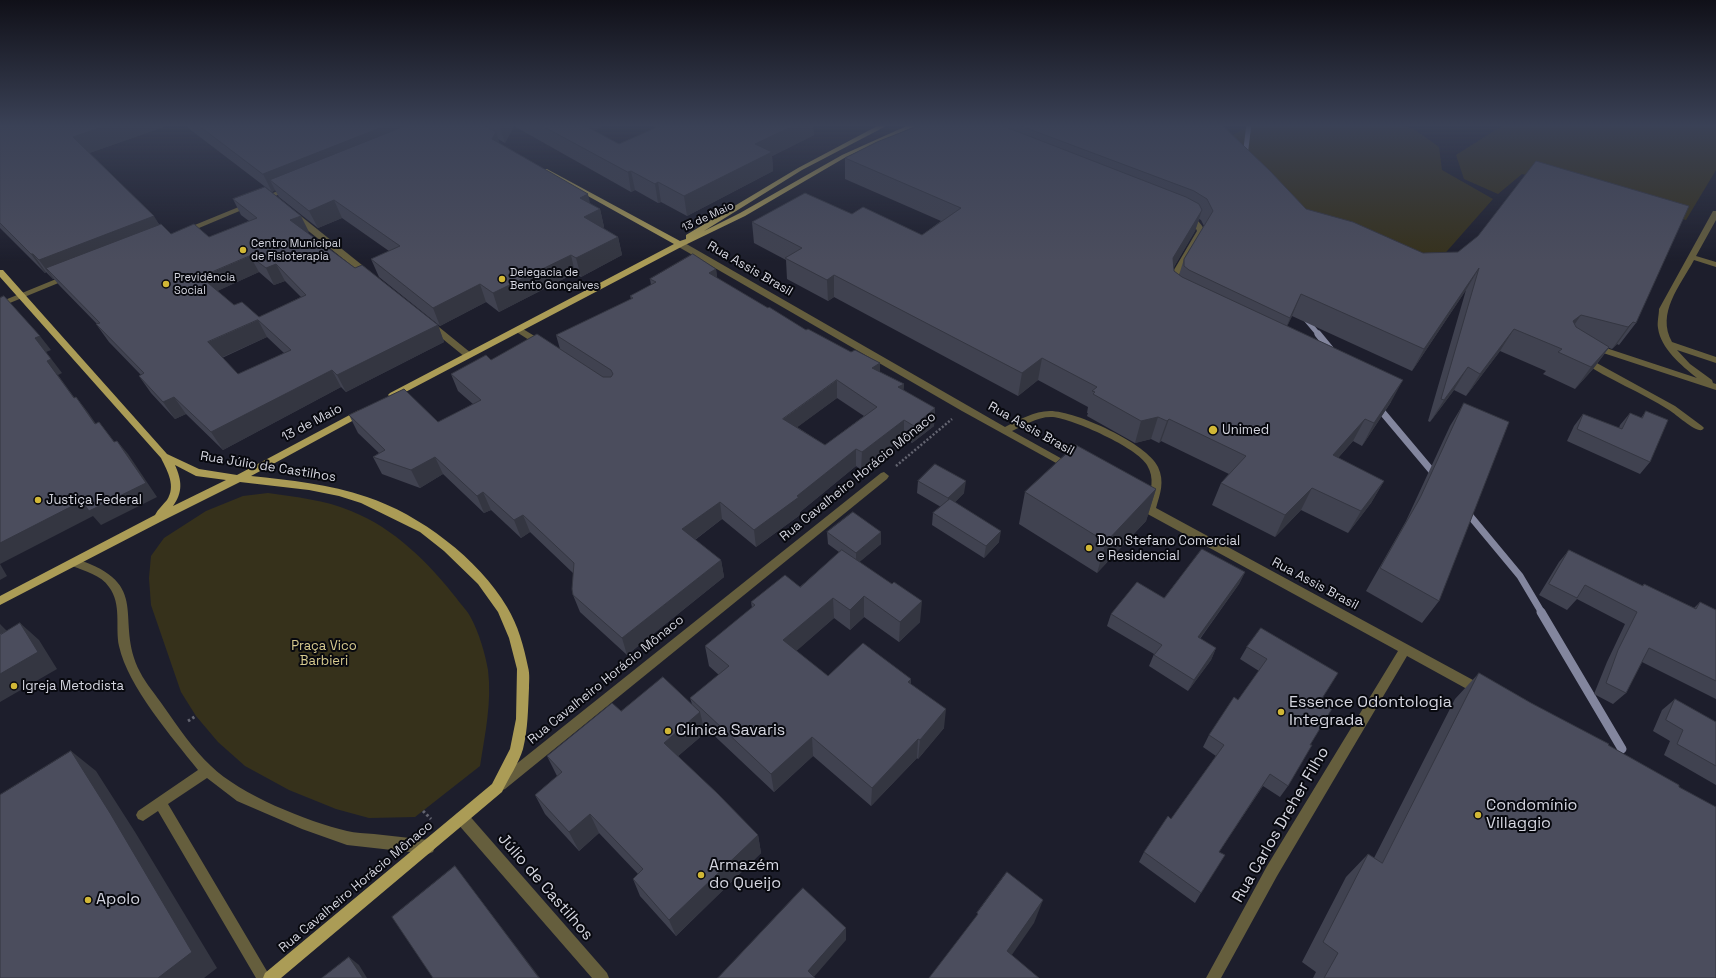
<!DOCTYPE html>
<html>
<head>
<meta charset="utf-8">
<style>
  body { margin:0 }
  canvas { display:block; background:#1d1e2c }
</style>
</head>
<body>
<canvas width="1716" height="978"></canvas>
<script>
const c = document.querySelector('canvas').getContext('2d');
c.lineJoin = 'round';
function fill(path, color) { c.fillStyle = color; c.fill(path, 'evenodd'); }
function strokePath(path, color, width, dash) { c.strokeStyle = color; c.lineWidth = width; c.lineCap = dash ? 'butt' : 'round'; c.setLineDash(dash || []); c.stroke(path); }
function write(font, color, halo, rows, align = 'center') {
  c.font = font + ' "Space Grotesk",sans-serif'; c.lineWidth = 4; c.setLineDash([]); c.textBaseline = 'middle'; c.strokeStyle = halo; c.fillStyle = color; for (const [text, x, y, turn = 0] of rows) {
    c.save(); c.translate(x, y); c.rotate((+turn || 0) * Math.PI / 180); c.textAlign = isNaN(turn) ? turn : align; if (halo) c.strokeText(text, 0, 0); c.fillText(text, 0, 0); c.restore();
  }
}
const green = new Path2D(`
  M1254,124H1398L1414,129L1439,147L1442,170L1493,199L1440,259L1307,226L1228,137Z
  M1505,124H1716V170L1686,220L1522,174L1498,194L1464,179L1456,155Z
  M268,493C296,497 325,500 351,511C394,528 429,563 457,599C461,605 468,611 471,618C479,633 485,653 488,670C492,702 485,734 480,766L415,817L369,818L336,809L289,790L245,766L218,742L196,716L181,692L151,605L149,578L151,556L164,538L206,511L243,496Z`);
const streamFar2 = new Path2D(`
  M1245,156L1249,124
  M1303,316L1319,335`);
const streamFar1 = new Path2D(`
  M1318,334L1332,351
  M1378,407L1436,476
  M1466,511L1520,576L1542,613`);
const stream = new Path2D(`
  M1541,612L1622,749`);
const pathFar1 = new Path2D(`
  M896,466L952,419`);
const path = new Path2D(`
  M188,721L196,716
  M423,811L431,819`);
const minor = new Path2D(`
  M290,186L294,188L292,189L187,233H184L180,231Z
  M1713,211H1716V220L1696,256L1716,262V267L1694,260C1680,286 1656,313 1672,342L1716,357V363L1677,350L1690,364L1712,380L1713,383L1716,384V390L1591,349L1590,347L1591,345H1597L1697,378C1681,365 1661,349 1658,328C1657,322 1659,315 1659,309Z
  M291,213H297L372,273V277H366L291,217Z
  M1184,215C1194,214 1201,223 1205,231L1176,280V285L1172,287L1168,285V280L1197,231L1194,224L1184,219Z
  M677,242H683L1005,427C1019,420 1034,411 1050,411C1076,411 1148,444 1158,467C1165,482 1160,494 1156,508L1484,686L1486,690L1484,694L1480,695L1476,694L1407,656L1277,876L1221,978H1206L1267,866L1398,651L1133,506L1132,503L1133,500L1137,499L1147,504C1151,491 1155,478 1147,465C1138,448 1073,419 1053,417C1038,416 1025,425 1012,431L1073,465L1075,467L1070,471L1067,469L962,411L677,246Z
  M66,275H72L73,277L0,307V302Z
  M431,322L434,323L471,353L472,355L471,357H465L428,327L427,325L428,323Z
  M518,326L546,343L547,345L546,347H540L515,331L514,329Z
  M1584,356L1675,406L1702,426L1704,428L1702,430C1695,432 1677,415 1669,410C1641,392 1609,380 1581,361L1580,359L1581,357Z
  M884,472L889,476L887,479L505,789L500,791L495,789L494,785L495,781L881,473Z
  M76,559C154,584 113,619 140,672C146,684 156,695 164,707C178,727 193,749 211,766C239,794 308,822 347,831C355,833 365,833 374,834C392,836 410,838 428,840L433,842L435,847L433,852L428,854L347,845L302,829L237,801L207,778L168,804L271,978H256L158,811L143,821L138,819L136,815L138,811L198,770C172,737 128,687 119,646C115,627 122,604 109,587C101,575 85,571 72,566L71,563L72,560Z
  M462,812L467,813L607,973L609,978H592L457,823L455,818L457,813Z`);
const major = new Path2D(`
  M881,124H890L802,170L704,231L740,213L842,155L911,124H920L846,157L745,216L683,246L396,397H390L388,395L390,393L674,244L543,171V169H547L680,241L686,239V235L798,168Z
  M0,270H3L167,454L199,469L237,475L359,410H365L367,412L365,414L251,476C290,480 329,484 367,497C419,514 479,559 507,607C518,625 524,647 528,667C530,674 529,682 529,688C528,709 528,729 523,749C519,763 508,779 502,792L281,978H263L265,973L492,784L510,749L516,719L517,669L509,638L498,612L478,584L444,551L420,532L361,503L339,496L309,490L240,482L160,522L0,605V596L155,515C158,509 163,505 167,500C176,486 168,472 161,458L0,277ZM175,465L196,476L226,480L173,506C183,492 182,481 175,465Z`);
const wall = new Path2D(`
  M0,124H172L89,153L159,224L171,234L209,237L249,221L241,215L233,199L309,232L307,233L355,268L438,325L444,342L346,392L341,387L223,450L186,414L175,419L151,393L139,376L141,375L109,342L96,324H97L59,285L54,279H53L46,272L45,273L0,228ZM259,272L274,285L285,281L301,297L259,317L234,305L217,291ZM267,337L284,353L238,374L222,358Z
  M183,124H603V126L593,131L619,144L656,128L650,124H813L814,135L772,156L773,171L687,216L661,202L658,203L635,190L631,192L514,126L505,143L498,139L499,143L590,204L600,209L604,227L603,228L618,237L622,255L581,277L575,273L499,312L486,302L440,326L379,277L371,259L389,251L342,218L318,228L279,197L275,190L272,192Z
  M923,124H1221L1306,209L1423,253L1458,252L1636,323L1619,345L1617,344L1612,349L1609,348L1593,369L1575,389L1543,374L1546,371L1500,351L1466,396L1454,390L1430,422L1428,421L1466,290L1412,371L1292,316L1287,326L1391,402L1362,446L1353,441L1338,458L1384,481L1371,503L1348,533L1301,510L1275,537L1212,505L1221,483L1229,474L1161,441L1159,443L1151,439L1135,443L1087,416L1088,413H1087L1088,407L1038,380L1018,396L834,297L828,301L787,279L786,260L754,243L752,222L852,214L922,235L941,221L845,179V158ZM1199,219L1201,220L1204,226L1184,259L1179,275L1174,271V267L1195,231Z
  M716,269L717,278L768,308L806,330L851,352L880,363V372L904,384L903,390L935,408L934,426L912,443L904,437L861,470L856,466L800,512V515L756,547L722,519L695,540L721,560L724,577L627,655L580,612L573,595V573L530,532L521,538L491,510L484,513L443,474L420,488L382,474L373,457L379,453L358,433L349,415L438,422L473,404L458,391L451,374L491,360L560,349L556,335L631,299L630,296L651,285L650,279ZM837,398L864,416L825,445L797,427Z
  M1464,403L1439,601L1422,623L1366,591L1406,521L1450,426Z
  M1646,411L1650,462L1640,474L1567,441L1574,426L1583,414L1619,428L1620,425L1630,413L1641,418Z
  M918,481L964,493L955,502L999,542L984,558L932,525L933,513L941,507L917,493Z
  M1156,489L1146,521L1097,573L1019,524L1025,492Z
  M827,532H881V544L859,562L920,622L899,642L864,617L850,630L834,618L796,651L828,676L911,679V685L944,728L918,759L917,758L871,806L813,756L774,792L704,726L705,733L678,756L758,835L761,853L676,936L640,896L633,879L638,874L599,833L579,851L545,814L535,795L557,776L547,756L621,711L692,704L690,698L719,675L709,666L705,646L752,608L751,602L800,587L839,552L828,544Z
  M1569,550L1642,586L1644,584L1694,608L1700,602L1716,610V699L1642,662L1626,693L1613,704L1594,694L1607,662L1625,624L1577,599L1567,610L1539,595L1559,562Z
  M1245,572L1239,584L1200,639L1216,648L1211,660L1188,691L1149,666L1154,654L1107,626L1111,614L1164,598Z
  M1261,628L1321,700L1310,745L1288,786L1280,797L1263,786L1219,852L1201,893L1195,903L1139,862L1144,852L1171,819L1216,756L1203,747L1209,735L1238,700L1259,671L1240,659L1247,647Z
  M1479,673L1531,703L1608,745L1679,787L1716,978H1313L1316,972L1302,962L1346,877L1368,854L1374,858L1455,699Z
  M1675,699L1716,722V785L1664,755L1670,741L1653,731L1662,710Z`);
const shadedWall = new Path2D(`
  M111,124H172L84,155L73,137Z
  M390,124H440L270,180L275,190L272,192L263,174Z
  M499,124H513L514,126L505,143Z
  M573,124H603V126L576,138Z
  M797,124H813L814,135L772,156L773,171L687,216L684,196L755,144Z
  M496,132L501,149L492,139Z
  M631,171L635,190L631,192L628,172Z
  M658,182L661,202L658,203L655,184Z
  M588,194L592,212L580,198Z
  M334,200L342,218L318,228L309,211Z
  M600,209L604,227L588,235L584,217Z
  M1202,210L1195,231L1167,279L1173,258Z
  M154,216L165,234L46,268L54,279H53L39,260Z
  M301,216L309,232L299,236L290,220Z
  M618,237L622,255L581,277L576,258Z
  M31,254H33L46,272L45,273Z
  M571,255L575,273L499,312L493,293Z
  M250,256L259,272L211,294L201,277Z
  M276,264L285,281L274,285L266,268Z
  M1479,268L1466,290L1412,371L1424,349Z
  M716,269L718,286L709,273Z
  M834,275V297L828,301L827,280Z
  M480,284L486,302L440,326L433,308Z
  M1301,294L1292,316L1281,340L1290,318Z
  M1581,315L1566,337L1573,321Z
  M258,320L267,337L218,359L208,342Z
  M1633,322L1617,344L1612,349L1628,327Z
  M438,325L444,342L346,392L337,375Z
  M1514,329L1500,351L1466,396L1480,374Z
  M40,336L51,350L46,352L62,373L58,375L85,412L74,398L47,361L35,338Z
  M1609,347L1593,369L1575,389L1591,367Z
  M1042,358L1038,380L1018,396L1022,373Z
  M880,363V380L872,368Z
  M1468,367L1454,390L1430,422L1444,400Z
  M332,370L341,387L223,450L211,432Z
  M837,380V398L784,437L783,419Z
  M1403,380L1391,402L1362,446L1374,423Z
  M904,384L903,401L898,387Z
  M76,397L87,411L106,438L95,424Z
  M174,397L186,414L175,419L163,402Z
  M935,408L934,426L912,443L914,426Z
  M1158,417L1151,439L1135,443L1141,421Z
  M1169,419L1161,441L1159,443L1167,421Z
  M1365,419L1353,441L1321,477L1333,455Z
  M904,420V437L861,470L862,452Z
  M99,422L110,436L125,456L114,442Z
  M117,441L128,454L157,497L101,525L93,516L0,564L7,576L0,580V543Z
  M856,449V466L800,512V515L756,547L754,530Z
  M435,457L443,474L420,488L411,470Z
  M966,481L964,493L947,510L948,498Z
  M1384,481L1371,503L1348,533L1361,511Z
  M1312,488L1301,510L1275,537L1285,515Z
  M1156,489L1146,521L1097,573L1106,542Z
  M483,492L491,510L484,513L477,496Z
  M720,502L722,519L685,547L682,529Z
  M523,515L530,532L521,538L514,520Z
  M1001,531L999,542L984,558L986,546Z
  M881,532V544L856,565V553Z
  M721,560L724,577L627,655L622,638Z
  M1245,572L1239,584L1192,649L1198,637Z
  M864,596V617L850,630V610Z
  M833,598L834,618L785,661L783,640Z
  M922,601L920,622L899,642L900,622Z
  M20,623L39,640L57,669L0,702V674Z
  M0,624L6,630L20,651L0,633Z
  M1216,648L1211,660L1188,691L1194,680Z
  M911,679L910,698L908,682Z
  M946,709L944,728L918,759L920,740Z
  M700,712L705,733L670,763L664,743Z
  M812,737L813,756L774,792L771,774Z
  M918,739L917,758L871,806L872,788Z
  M71,751L96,771L135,832L217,968L204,978H158Z
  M590,814L599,833L579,851L569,832Z
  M758,835L761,853L676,936L669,920Z
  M455,866L470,886L540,978H539Z
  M1043,900L1034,923L1000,972L1007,951Z
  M846,928V940L813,978L808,971Z
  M349,957L359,965L367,978H363Z`);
const building = new Path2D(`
  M0,124H111L73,137L154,216L39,260L33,254H31L0,223Z
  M197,124H390L263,174Z
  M410,124H482L496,132L492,139L588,194L580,198L600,209L584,217L618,237L576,258L571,255L493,293L480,284L433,308L371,259L400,246L334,200L309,211L270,180Z
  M539,124H582L619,144L664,124H797L755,144L772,152L684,196L658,182L655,184L631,171L628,172Z
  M923,124H998L1186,197L1199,204L1202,210L1173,258L1174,271L1182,277L1403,380L1374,423L1365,419L1333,455L1384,481L1361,511L1312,488L1285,515L1221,483L1246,456L1169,419L1167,421L1158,417L1141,421L1093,394L1095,392L1092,391L1097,387L1042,358L1022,373L834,275L827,280L785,258L802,248L752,222L805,193L852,214L863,207L922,235L961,208L845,158L877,142Z
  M1016,124H1221L1270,171L1306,209L1353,222L1423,253L1458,252L1478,236L1536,161L1689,206L1636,323L1633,322L1628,327L1581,315L1573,321L1576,327L1609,347L1591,367L1558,352L1562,349L1514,329L1480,374L1468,367L1444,400L1441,399L1479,268L1424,349L1301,294L1290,318L1189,270L1184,266V259L1213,211L1207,199L1194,191Z
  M265,187L301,216L290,220L355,268L362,265L438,325L337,375L332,370L211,432L174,397L163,402L139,376L144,373L96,324L100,323L46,268L161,224L171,234L194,224L209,237L257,218L233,199ZM250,256L266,268L276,264L306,295L259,317L242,302L234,305L201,277ZM258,320L291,350L238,374L208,342Z
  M693,254L716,269L709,273L768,308L769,307L806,330L808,329L851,352L855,350L880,363L872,368L904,384L898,387L935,408L914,426L904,420L862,452L856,449L797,496L799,497L754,530L720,502L682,529L721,560L622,638L573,595L572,589L574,563L523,515L514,520L483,492L477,496L435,457L411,470L373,457L385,450L349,415L404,389L438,422L481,400L451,374L486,355L491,360L537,334L603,377H611L613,374L611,370L556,335L633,298L630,296L656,282L650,279ZM837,380L877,407L825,445L783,419Z
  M4,296L40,336L35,338L51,359L47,361L74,398L76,397L95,424L99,422L114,442L117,441L146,483L89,511L82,501L0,543V298Z
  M1464,403L1509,422L1439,601L1380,568L1420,498Z
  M1646,411L1668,420L1650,462L1577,429L1583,414L1622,429L1630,413L1642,418Z
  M1076,445L1156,489L1106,542L1025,492Z
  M935,464L966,481L948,498L918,481Z
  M950,499L1001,531L986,546L933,513Z
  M853,512L881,532L856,553L827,532Z
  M1202,549L1245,572L1198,637L1216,648L1194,680L1154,655L1162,645L1111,614L1137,582L1164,598Z
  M842,550L892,584L894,582L922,601L900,622L864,596L850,610L833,598L783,640L828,676L863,643L911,679L908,682L946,709L920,740L918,739L872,788L812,737L771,774L690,698L729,666L705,646L755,605L751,602L785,575L800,587Z
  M1569,550L1643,586L1644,584L1696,609L1700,602L1716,610V681L1649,648L1626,693L1606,683L1618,650L1637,612L1585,585L1577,598L1549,584Z
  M20,623L38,652L0,674V633L1,634Z
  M1261,628L1338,673L1321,700L1333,707L1310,745H1312L1288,786L1270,774L1219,852L1225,855L1201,893L1144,852L1168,816L1171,819L1224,745L1209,735L1234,697L1238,700L1267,659L1247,647Z
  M1479,673L1531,703L1609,744L1608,745L1679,785V787L1716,807V978H1324L1338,953L1323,942L1368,854L1382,863Z
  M663,677L700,712L664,743L717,793L758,835L669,920L633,879L643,869L590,814L569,832L535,795L562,772L547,756L612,703L621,711Z
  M1675,699L1716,722V766L1677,744L1683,730L1666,720Z
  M71,751L110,813L192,952L158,978H0V795Z
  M455,866L539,978H433L392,917Z
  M1007,872L1043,900L1007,951L1039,978H929L978,914L977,913Z
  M803,888L846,928L808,971L815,978H718Z
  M349,957L363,978H322Z`);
const markers = [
  [243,250,4,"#d1b736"],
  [502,279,4,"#d1b736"],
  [166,284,4,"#d1b736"],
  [1213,430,5,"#d1b736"],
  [38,500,4,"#d1b736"],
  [1089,548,4,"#d1b736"],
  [14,686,4,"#d1b736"],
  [1281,712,4,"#d1b736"],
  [668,731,4,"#d1b736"],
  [1478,815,4,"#d1b736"],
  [701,875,4,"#d1b736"],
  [88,900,4,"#d1b736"]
];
const farStreetnames = [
  ["13 de Maio",708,217,-25]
];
const farPoinames = [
  ["Centro Municipal",251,244],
  ["de Fisioterapia",251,257],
  ["Delegacia de",510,273],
  ["Bento Gonçalves",510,286],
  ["Previdência",174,278],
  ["Social",174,291]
];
const streetNames = [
  ["Rua Assis Brasil",750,269,30],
  ["13 de Maio",312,423,-28],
  ["Rua Assis Brasil",1031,429,29],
  ["Rua Júlio de Castilhos",268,467,9],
  ["Rua Cavalheiro Horácio Mônaco",858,477,-39],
  ["Rua Assis Brasil",1315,584,28],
  ["Rua Cavalheiro Horácio Mônaco",606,680,-39],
  ["Rua Cavalheiro Horácio Mônaco",356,887,-40]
];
const poiNames = [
  ["Unimed",1222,430],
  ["Justiça Federal",46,500],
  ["Don Stefano Comercial",1097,541],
  ["e Residencial",1097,556],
  ["Igreja Metodista",22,686]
];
const parkNames = [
  ["Praça Vico",324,646],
  ["Barbieri",324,661]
];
const nearPoinames = [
  ["Essence Odontologia",1289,703],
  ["Integrada",1289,721],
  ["Clínica Savaris",676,731],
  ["Condomínio",1486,806],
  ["Villaggio",1486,824],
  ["Armazém",709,866],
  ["do Queijo",709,884],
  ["Apolo",96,900]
];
const nearStreetnames = [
  ["Rua Carlos Dreher Filho",1281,825,-60],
  ["Júlio de Castilhos",545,887,49]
];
fill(green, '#36311b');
strokePath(streamFar2, '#83869e', 5);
strokePath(streamFar1, '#83869e', 7);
strokePath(stream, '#83869e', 9);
strokePath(pathFar1, '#646571', 2.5, [2, 2]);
strokePath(path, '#646571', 3, [2.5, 2.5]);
fill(minor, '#655e3d');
fill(major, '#ab9c56');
fill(wall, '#404250');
fill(shadedWall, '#343641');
fill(building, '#4b4d5d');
strokePath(building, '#343641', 1);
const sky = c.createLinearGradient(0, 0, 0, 261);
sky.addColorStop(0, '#101018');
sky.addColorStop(0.48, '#3a4156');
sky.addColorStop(1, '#3a415600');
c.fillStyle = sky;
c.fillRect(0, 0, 1716, 261);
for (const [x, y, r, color] of markers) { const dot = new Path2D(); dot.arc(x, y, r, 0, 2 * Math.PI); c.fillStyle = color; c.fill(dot); strokePath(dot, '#08090f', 1.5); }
write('11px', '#d5d6e0', '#08090f', farStreetnames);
write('11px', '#d5d6e0', '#08090f', farPoinames, 'left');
write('13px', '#d5d6e0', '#08090f', streetNames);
write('13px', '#d5d6e0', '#08090f', poiNames, 'left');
write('13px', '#d6c98e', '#08090f', parkNames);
write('16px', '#d5d6e0', '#08090f', nearPoinames, 'left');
write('16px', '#d5d6e0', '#08090f', nearStreetnames);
</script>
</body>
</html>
